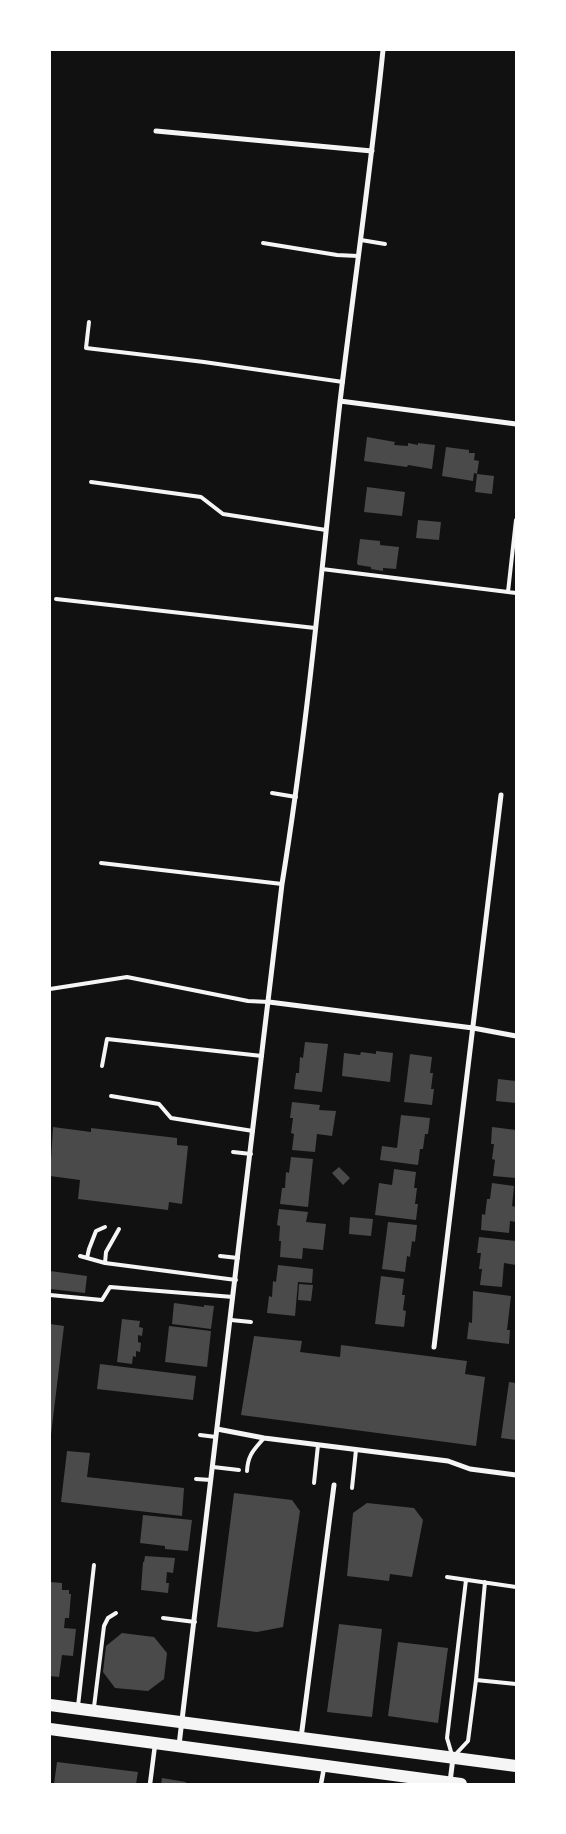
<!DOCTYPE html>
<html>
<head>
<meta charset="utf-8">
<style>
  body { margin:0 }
  #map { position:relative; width:566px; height:1834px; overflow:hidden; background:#111; font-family:"Space Grotesk",sans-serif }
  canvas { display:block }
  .frame { position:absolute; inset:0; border:51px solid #fff; pointer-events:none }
</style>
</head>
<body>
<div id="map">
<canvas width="566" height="1834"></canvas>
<div class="frame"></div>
</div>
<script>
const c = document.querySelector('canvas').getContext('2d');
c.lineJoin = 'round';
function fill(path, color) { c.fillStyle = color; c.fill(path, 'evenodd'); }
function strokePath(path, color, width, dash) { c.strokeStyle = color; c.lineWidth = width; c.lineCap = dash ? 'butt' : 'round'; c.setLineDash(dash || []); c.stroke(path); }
const building = new Path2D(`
  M367,437L395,442L394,445L408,446V443L418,445V443L435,445L432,469L408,465L407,467L364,461Z
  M446,447L469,450V453H475L474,460L479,461L477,474L474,473L473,481L442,476Z
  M477,474L494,476L492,494L475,492Z
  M367,487L405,492L402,516L364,512Z
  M418,520L441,522L439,540L416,538Z
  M360,539L380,541V545L399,547L396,569L383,568V571L371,569V567L358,565L357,563Z
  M305,1042L328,1044L322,1092L294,1089L296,1073H299L300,1057L303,1058Z
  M376,1051L393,1053L390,1082L342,1076L344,1053L360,1055L361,1052L376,1054Z
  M410,1054L432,1057L430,1073H433L431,1089H434L432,1105L404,1102Z
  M498,1079L516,1081V1103L496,1101Z
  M292,1102L320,1105L319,1110L336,1111L332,1136L317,1134L315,1152L292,1150L294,1134L291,1133L293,1118H290Z
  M401,1115L430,1118L428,1134H425L423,1149H420L418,1165L380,1160L382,1146L397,1148Z
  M53,1127L91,1132V1128L177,1138V1145L188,1146L182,1204L169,1202L168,1210L78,1199L80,1180L50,1176Z
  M492,1127L516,1130V1178L493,1176L495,1160L492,1159L494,1144H491Z
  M291,1157L313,1159L308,1207L280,1204L282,1188H285L286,1172L289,1173Z
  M339,1167L350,1178L343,1185L332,1173Z
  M394,1169L416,1172L414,1188H417L415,1204H418L416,1220L375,1215L379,1183L392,1185Z
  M492,1183L514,1186L512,1206L516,1207V1222L510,1221L509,1233L481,1230L482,1214L485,1215L487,1199H490Z
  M279,1209L308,1212L306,1222L326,1224L323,1250L303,1248L302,1259L280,1257L281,1241H279L280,1226L277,1225Z
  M350,1217L373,1219L371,1236L349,1234Z
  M388,1222L417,1225L415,1242L412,1241L410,1257L407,1256L405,1272L382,1269Z
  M479,1237L516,1241V1265L504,1263L502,1287L480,1285L482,1269H479L481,1253H477Z
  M278,1265L313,1269L312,1283L298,1282L295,1316L267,1313L269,1296L272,1297L273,1281L276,1282Z
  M50,1271L87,1276L85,1293L50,1289Z
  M381,1276L404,1279L402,1295H405L403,1310L406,1311L404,1327L375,1324Z
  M299,1284L313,1285L311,1301L298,1300Z
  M473,1291L511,1296L507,1330H510L509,1344L467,1339L469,1322L472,1323Z
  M174,1303L204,1307V1305L214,1306L211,1329L172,1324Z
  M122,1319L140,1321L139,1327L143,1328L142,1336L138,1335V1342L141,1343L140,1352L136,1351V1357L133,1356L132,1364L117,1362Z
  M50,1324L64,1326L51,1435H50Z
  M169,1326L211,1331L207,1367L165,1362Z
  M254,1336L302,1341L300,1352L340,1357L341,1345L467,1361L465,1374L485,1377L476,1446L241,1415Z
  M100,1364L196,1376L193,1400L97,1389Z
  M509,1382L516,1383V1440L501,1438Z
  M67,1451L90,1453L87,1477L184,1488L182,1516L61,1502Z
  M234,1493L292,1500L300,1511L283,1627L257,1632L217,1627Z
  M367,1503L414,1508L423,1520L412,1577L390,1574L389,1581L347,1576L353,1513Z
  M143,1515L192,1520L188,1551L165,1549V1546L140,1543Z
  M145,1556L175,1558L173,1573L167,1572L166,1583H169L168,1593L141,1590L143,1562H144Z
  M50,1582L62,1583V1590H69V1594H71L69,1618H65L64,1628L76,1629L73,1656L62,1655L59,1677L50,1676Z
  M339,1624L382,1629L372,1717L327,1712Z
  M122,1633L154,1637L167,1653L164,1679L148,1691L115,1688L103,1672L106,1646Z
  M398,1642L448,1648L438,1723L388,1716Z
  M57,1762L138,1772L136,1784H54Z
  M162,1778L186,1782L185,1784H161Z`);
const service = new Path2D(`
  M361,240L385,244
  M263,243L337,255L358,256
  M89,322L86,348L204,362L343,382
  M91,482L201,497L223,514L326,530
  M322,569L516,593
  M508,592L516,520
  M56,599L315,628
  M272,793L296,797
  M101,863L282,884
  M50,989L127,977L248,1001L269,1002
  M102,1066L107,1039L262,1056
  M111,1096L159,1104L171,1118L253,1131
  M233,1152L251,1154
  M80,1256L105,1263L236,1280
  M220,1256L238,1258
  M87,1258L89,1249L96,1231L105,1227
  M105,1263L106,1252L119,1229
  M50,1295L102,1300L110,1287L233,1297
  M231,1320L251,1322
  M200,1435L216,1437
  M213,1467L239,1470
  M247,1471C248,1454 254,1450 264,1438
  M196,1479L211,1480
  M314,1483L318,1445
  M352,1488L356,1450
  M447,1577L516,1587
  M163,1618L195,1622
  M476,1680L516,1684
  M78,1706L94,1565
  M94,1707L104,1626L108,1618L116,1613
  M452,1755L447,1738L466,1580
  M454,1756L468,1741L476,1680L485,1582`);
const pedestrian = new Path2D(`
  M150,1784L155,1745
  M321,1784L324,1768`);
const minor = new Path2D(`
  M156,131L372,151
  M340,401L516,424
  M269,1002L473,1028L516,1036
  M434,1347L501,795
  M217,1429L264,1438L448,1461L470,1469L516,1475
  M301,1738L334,1485
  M179,1745L282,884C308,724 322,563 340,402C354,285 371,168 383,50
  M450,1782L453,1758`);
const primary = new Path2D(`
  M50,1705L516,1766
  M50,1729L461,1784`);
fill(building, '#4a4a4a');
strokePath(service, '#f5f5f5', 4);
strokePath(pedestrian, '#f5f5f5', 4.5);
strokePath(minor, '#f5f5f5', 5);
strokePath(primary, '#f5f5f5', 12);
</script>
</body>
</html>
